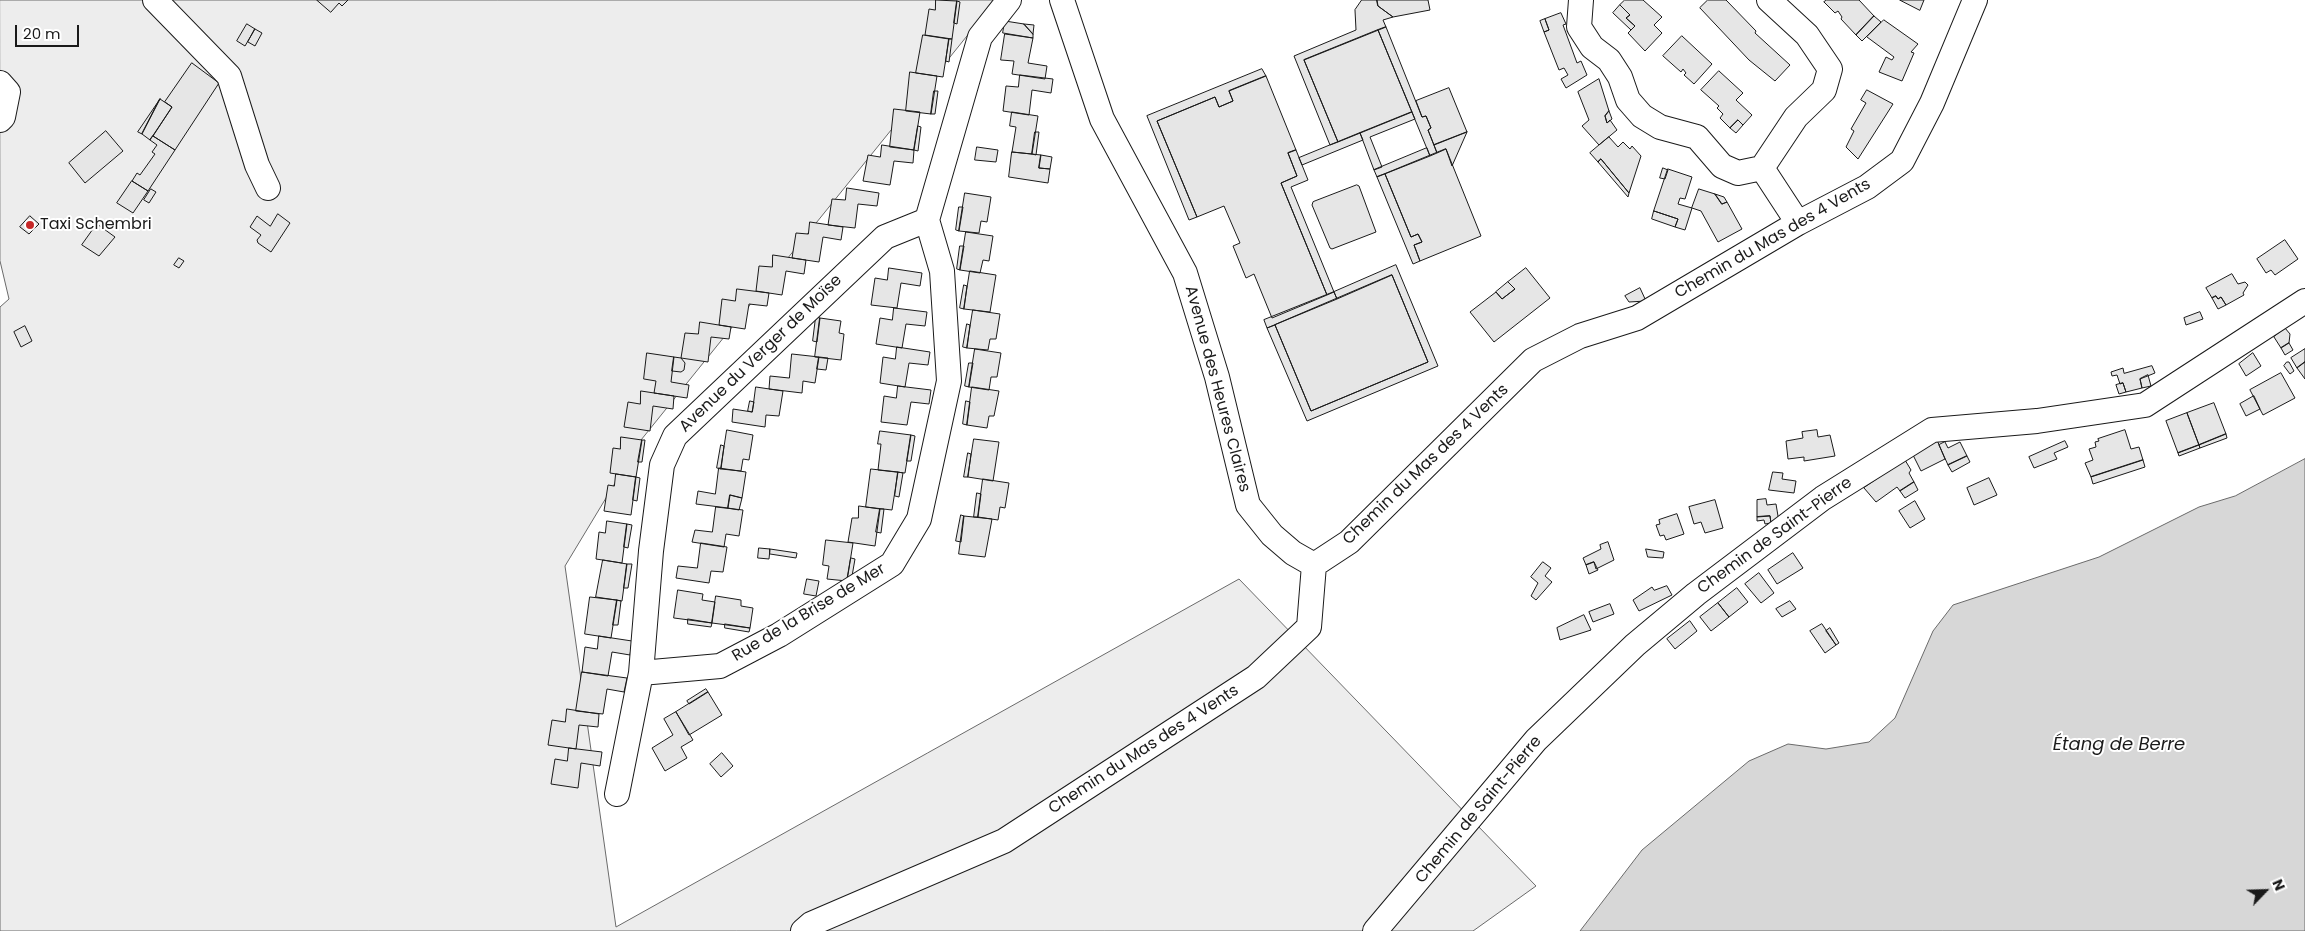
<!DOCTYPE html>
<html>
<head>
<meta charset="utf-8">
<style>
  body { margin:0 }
  #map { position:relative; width:2305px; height:931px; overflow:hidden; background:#fff; font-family:Poppins,sans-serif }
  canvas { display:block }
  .north { position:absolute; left:2240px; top:866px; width:50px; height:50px; -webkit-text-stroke:4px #fff; paint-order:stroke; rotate:66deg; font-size:14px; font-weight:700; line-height:20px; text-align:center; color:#1a1a1a }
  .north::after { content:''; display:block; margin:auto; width:18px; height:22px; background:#1a1a1a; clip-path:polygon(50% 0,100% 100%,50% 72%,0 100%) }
  .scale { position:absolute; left:15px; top:25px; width:64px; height:22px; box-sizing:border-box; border:2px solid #1a1a1a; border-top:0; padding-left:6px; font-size:15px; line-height:18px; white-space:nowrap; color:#1a1a1a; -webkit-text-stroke:4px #fff; paint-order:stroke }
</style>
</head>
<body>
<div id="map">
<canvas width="2305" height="931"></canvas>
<div class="north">N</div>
<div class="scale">20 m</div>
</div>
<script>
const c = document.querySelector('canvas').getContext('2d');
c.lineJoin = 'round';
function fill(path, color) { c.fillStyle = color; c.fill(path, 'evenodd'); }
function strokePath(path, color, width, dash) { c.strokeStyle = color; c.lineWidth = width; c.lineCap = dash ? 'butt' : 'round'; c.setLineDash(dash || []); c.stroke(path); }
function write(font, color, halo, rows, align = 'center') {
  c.font = font + ' Poppins,sans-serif'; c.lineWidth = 4; c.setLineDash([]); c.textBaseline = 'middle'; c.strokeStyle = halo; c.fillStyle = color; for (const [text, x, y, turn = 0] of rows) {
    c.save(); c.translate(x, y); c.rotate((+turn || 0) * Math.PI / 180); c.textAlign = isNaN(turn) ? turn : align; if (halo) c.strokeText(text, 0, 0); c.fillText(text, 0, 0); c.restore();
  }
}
const built = new Path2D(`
  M0,0H996L641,440L565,566L616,927L1239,579L1536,886L1473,931H0V307L9,299L0,261Z`);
const water = new Path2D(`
  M2305,459V931H1580L1642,850L1749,761L1788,744L1826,749L1869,742L1895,718L1933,631L1953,605L2099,557L2199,507L2235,496Z`);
const building = new Path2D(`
  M317,0H348L342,6L339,3L331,12Z
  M936,0L957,1L952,39L925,35L929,9L935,10Z
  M1362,0H1377L1378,6L1393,17L1383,20L1386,27L1304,60L1338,142L1330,145L1294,56L1356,30L1355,10Z
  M1377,0H1428L1430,10L1393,17L1378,6Z
  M1625,0H1643L1662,17L1654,25L1662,33L1645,51L1628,33L1635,26L1626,18L1630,15L1620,5Z
  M1708,0H1726L1756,31L1755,33L1790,65L1775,81L1749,60L1700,8Z
  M1827,0H1859L1874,16L1856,35L1841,19L1842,17L1838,11L1835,13L1824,2Z
  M1900,0H1924L1920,10Z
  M957,1L960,2L957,24L954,23Z
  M1620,5L1630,15L1626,18L1635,26L1631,30L1613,13Z
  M1561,13L1566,24L1563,25L1577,63L1581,61L1587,75L1566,88L1561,79L1568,75L1564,68L1559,70L1544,32L1549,30L1545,19Z
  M1874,16L1881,22L1862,41L1856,35Z
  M1545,19L1549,30L1544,32L1540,21Z
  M1884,20L1918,44L1911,52L1914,53L1902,81L1879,72L1886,57L1892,60L1894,57L1867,37Z
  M1005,21L1024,24L1033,34V38L1003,33Z
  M247,24L255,29L245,46L237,41Z
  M1024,24L1034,25L1033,34Z
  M1386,27L1422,117L1426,116L1431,128L1428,130L1437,153L1430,156L1378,30Z
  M255,29L262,33L255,46L248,42Z
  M1378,30L1412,112L1338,142L1304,60Z
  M1005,34L1033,38L1028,63L1047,66L1045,79L1012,74L1014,61L1001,60Z
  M923,35L949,39L943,77L916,73Z
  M1682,36L1712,64L1694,84L1684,75L1686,73L1683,69L1681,72L1663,56Z
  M949,39H952L949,62L946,61Z
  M192,63L219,83L175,150L153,136L172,107L165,102Z
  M1262,69L1266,76L1229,91L1233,101L1219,107L1215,97L1157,121L1197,217L1189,220L1147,116Z
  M1719,71L1743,93L1736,100L1752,115L1743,125L1738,120L1730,128L1720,118L1723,114L1717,108L1719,106L1701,90Z
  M910,72L937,76L931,114L906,111Z
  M1020,75L1053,79L1051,93L1032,90L1029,115L1003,111L1006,86L1018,87Z
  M1266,76L1296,150L1288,153L1297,176L1281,183L1327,295L1272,318L1254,274L1246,278L1233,246L1240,243L1224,206L1197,217L1157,121L1215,97L1219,107L1233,101L1229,91Z
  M1599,79L1609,111L1605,116L1607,123L1610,120L1617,130L1599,145L1582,126L1589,120L1578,92Z
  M1449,88L1467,132L1434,145L1428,130L1431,128L1426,116L1422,117L1416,101Z
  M1867,90L1893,104L1858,159L1846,147L1854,131L1851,129L1866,103L1861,100Z
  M934,91H938L935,114H931Z
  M160,99L142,134L138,132Z
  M160,99L172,107L150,140L142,134Z
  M894,109L920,112L914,150L890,147Z
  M1609,111L1612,119L1607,123L1605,116Z
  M1012,112L1038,116L1032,154L1012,152L1016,127L1010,126Z
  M1412,112L1415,119L1370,137L1382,167L1374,170L1360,133Z
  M1738,120L1743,125L1736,133L1730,128Z
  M918,126L921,127L918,151L914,150Z
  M106,131L123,151L85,183L69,163Z
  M1035,132H1039L1036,155L1032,154Z
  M1467,132L1452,166L1446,149L1437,153L1434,145Z
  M1360,133L1363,140L1302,165L1299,158Z
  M153,136L175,150L148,191L132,181L137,173L140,175L155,154L152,152L157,145L150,140Z
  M1609,137L1618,147L1623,142L1630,149L1632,146L1641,156L1629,193L1601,159L1598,162L1590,153Z
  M882,145L914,150L913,163L894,161L890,185L863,181L868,155L880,157Z
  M977,147L998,150L996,162L975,160Z
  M1427,148L1430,156L1377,177L1374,170Z
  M1446,149L1481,236L1420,261L1414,245L1422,242L1418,234L1411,237L1385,174Z
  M1296,150L1308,180L1291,187L1334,292L1327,295L1281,183L1297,176L1288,153Z
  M1012,152L1041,155L1039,168L1050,169L1048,183L1009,177Z
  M1041,155L1052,157L1050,169L1039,168Z
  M1601,159L1629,193L1628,197L1598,162Z
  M1663,168L1668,170L1665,179L1660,178Z
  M1668,169L1692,177L1685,199L1680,198L1678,204L1692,208L1685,230L1675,227L1678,219L1654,211Z
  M1385,174L1411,237L1418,234L1422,242L1414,245L1420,261L1413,264L1377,177Z
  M132,181L148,191L133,213L117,203Z
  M1357,185L1359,186L1376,232L1332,249L1330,248L1312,205L1313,202Z
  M847,188L879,193L877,206L858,204L855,228L828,225L832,199L845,200Z
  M151,189L156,192L149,203L144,200Z
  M1699,189L1715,194L1722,204L1727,202L1742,229L1718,242L1701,211L1692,208Z
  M965,193L991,197L987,222L981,221L979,233L959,231Z
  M1715,194L1724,197L1727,202L1722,204Z
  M959,207H963L959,231L956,230Z
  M1654,211L1678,219L1675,227L1652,219Z
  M278,214L290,223L271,252L258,243L257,240L261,235L250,227L257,216L270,226Z
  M30,216L39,224L29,234L20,227Z
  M810,222L843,227L841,240L823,237L819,262L792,258L796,233L808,234Z
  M97,224L115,237L99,256L82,245Z
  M966,232L993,236L989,261L983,260L980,273L960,270Z
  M2285,240L2298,259L2275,275L2271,270L2266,273L2257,259Z
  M960,246H964L960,270L957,269Z
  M773,255L806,260L804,274L786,271L782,295L756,291L759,266L772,267Z
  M179,258L184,261L179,268L174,265Z
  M1396,265L1438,366L1307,421L1267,328L1275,325L1311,411L1428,362L1392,275L1337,299L1334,292Z
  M889,268L922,273L920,286L901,283L897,308L871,305L875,278L887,280Z
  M1526,268L1550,298L1494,342L1470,312L1496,292L1502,299L1515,289L1508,282Z
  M970,271L996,275L990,312L964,309Z
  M2232,274L2238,284L2245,282L2248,285L2243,293L2244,295L2226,305L2221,297L2218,299L2216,296L2212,298L2206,288Z
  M1392,275L1428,362L1311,411L1275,325Z
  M1508,282L1515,289L1502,299L1496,292Z
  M964,285L967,286L964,309L960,308Z
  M1640,288L1646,301L1629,302L1625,296Z
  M737,289L769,293L767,306L749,304L745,329L719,325L722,299L735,301Z
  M1334,292L1337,299L1267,328L1264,320Z
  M2216,296L2218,299L2221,297L2226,305L2218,309L2212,298Z
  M894,308L927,312L925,326L906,324L902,348L876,344L880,318L892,320Z
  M973,310L1000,314L996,339H990L988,350L967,348Z
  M2200,312L2203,319L2186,325L2184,318Z
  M816,317L820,318L817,342L813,341Z
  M820,318L841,321L839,333L844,334L841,360L815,357Z
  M700,322L731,327L729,339L711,337L708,362L681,358L685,333L698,334Z
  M967,324L970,325L967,348L963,347Z
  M25,326L32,341L21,347L14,332Z
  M2285,328L2290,334L2289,343L2281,348L2274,337Z
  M2289,343L2293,350L2285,355L2281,348Z
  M897,347L930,352L928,365L909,363L905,387L880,383L883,357L895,359Z
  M975,349L1001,353L997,377H991L989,390L969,387Z
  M2305,349V362L2297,368L2291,358Z
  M647,353L674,357L671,382L689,385L687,398L654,393L656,381L644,379Z
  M2253,353L2261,366L2246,376L2239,364Z
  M792,354L819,357L815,383L803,381L802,393L769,389L770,376L789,378Z
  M674,357L681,358L685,363L684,370L681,372L672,371Z
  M819,357L828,358L826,370L817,369Z
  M2287,362H2289L2294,371L2290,374L2284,366Z
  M2305,362V379L2297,368Z
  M969,363H973L969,387L965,386Z
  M2152,366L2155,373L2140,379L2142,388L2126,392L2123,383L2120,384L2117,375L2112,376L2111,372L2123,368L2124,373Z
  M2281,373L2295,398L2263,415L2250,390Z
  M2148,375L2151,386L2142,388L2140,379Z
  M2123,383L2126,392L2119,394L2116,385Z
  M898,386L931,390L929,404L911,402L907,425L881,422L884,396L896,398Z
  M756,387L783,391L779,416L766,415L765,427L732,422L733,409L752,412Z
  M972,387L999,391L994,416H989L987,428L967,425Z
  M641,391L674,396L673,409L653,406L650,431L624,427L628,402L640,404Z
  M2254,396L2260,409L2246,416L2240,404Z
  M750,401L754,402L752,412L748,411Z
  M966,401L970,402L967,425L963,424Z
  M2214,403L2226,434L2199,445L2187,413Z
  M2187,413L2199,445L2178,453L2166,421Z
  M727,430L753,435L749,460L743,459L741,471L721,469Z
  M1817,430L1818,437L1830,435L1835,456L1804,461V457L1788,459L1786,441L1803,438L1802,432Z
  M2125,430L2131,449L2139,447L2143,460L2091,477L2085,463L2093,460L2089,449L2096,447L2095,442L2099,441L2098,439Z
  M880,431L911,435L905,473L878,470L881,444H878Z
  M2226,434L2227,438L2200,448L2199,445Z
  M911,435L915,436L911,461H907Z
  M621,437L642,440L636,477L610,473L613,448L620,449Z
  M974,439L999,442L993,481L968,477Z
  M642,440H645L642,462H638Z
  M1937,440L1945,459L1921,471L1912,453Z
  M2065,441L2068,447L2054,453L2057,459L2034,468L2029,457Z
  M1945,442L1948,448L1960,442L1967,456L1948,465L1939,445Z
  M721,445L724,446L721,469L717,468Z
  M2199,445L2200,448L2179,456L2178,453Z
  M968,453L971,454L968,477H964Z
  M1967,456L1970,462L1952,472L1948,465Z
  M1905,460L1911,470L1909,473L1914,482L1900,491L1897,487L1876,502L1864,488Z
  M2143,460L2145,467L2093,484L2091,477Z
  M719,468L746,472L742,498L730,495L728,508L696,504L698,491L715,494Z
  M871,469L898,472L892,510L866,507Z
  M898,472L903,473L899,497L895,496Z
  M1773,472L1783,473L1782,479L1796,481L1794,493L1769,490Z
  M616,474L636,477L631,515L604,511L608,485L614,486Z
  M636,477L640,478L637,501L633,500Z
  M1989,478L1997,495L1974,505L1967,488Z
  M983,479L1009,483L1005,508L1000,507L998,520L978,517Z
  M1914,482L1918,490L1905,498L1900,491Z
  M977,493L981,494L978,517H974Z
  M730,495L742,498L739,510L728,508Z
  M1766,499L1767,505L1776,504L1779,522L1771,523L1770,516L1757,517V500Z
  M1715,500L1723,528L1705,533L1701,522L1694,524L1689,507Z
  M1915,501L1925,519L1910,528L1899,511Z
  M859,506L880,509L875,546L848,542L852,518H858Z
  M716,507L743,510L739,536L726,534L724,547L692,542L695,530L712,532Z
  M880,509H884L881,533L876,532Z
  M1677,514L1684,534L1666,540L1664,535L1660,536L1656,525L1660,524L1659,520Z
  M961,515L964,516L961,542L956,541Z
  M964,516L992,519L985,557L959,554Z
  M1770,516L1771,523L1765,524L1764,520L1757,521V517Z
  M607,521L627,524L622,563L596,559L599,532L605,533Z
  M627,524L632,525L628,548L624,547Z
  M826,540L853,543L847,581L827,579L829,566L823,565Z
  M1608,542L1614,560L1596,569L1594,562L1586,565L1583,558L1601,549L1600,545Z
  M701,543L727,547L723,572L711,571L709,583L676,578L678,566L697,568Z
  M759,548L770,549L769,559L758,558Z
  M770,549L797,553L796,558L770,554Z
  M1646,549L1664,552L1663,558L1648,557Z
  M1793,553L1803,568L1777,584L1768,570Z
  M851,558L855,559L851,582L847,581Z
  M603,560L627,564L622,601L596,597Z
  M1543,562L1551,568L1545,576L1552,582L1536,600L1531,596L1538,583L1531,577Z
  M1594,562L1598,570L1589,574L1586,565Z
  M627,564H632L628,588H624Z
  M1759,573L1774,593L1761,603L1745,584Z
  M807,579L819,581L816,596L804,594Z
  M1667,586L1672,595L1639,611L1633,600L1652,587L1654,590Z
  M1737,588L1748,602L1729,617L1718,603Z
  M678,590L703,594L702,600L715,602L712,623L674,618Z
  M716,596L741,600V606L753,608L750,628L712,623Z
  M590,597L617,600L611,638L585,634Z
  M617,600L621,601L618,625H613Z
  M1790,601L1796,609L1782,617L1776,609Z
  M1718,603L1729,617L1711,631L1700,617Z
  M1610,604L1614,614L1593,622L1589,612Z
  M1584,615L1591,630L1560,640L1557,628Z
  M688,619L712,623L711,627L688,624Z
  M1690,621L1697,631L1675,649L1667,639Z
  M725,624L750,628L749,632L725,628Z
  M1822,624L1836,645L1825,653L1810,631Z
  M1830,628L1839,643L1836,645L1826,631Z
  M599,636L632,641L630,655L612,652L608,676L582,672L585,647L597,649Z
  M582,672L627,678L624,692L607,689L603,714L576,711Z
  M706,689L708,692L689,704L687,701Z
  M708,692L722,715L689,735L676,712Z
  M567,709L599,714L598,727L579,725L576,749L548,745L552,720L565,722Z
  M676,712L693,740L681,747L687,758L665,771L652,748L673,735L664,719Z
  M569,748L602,752L600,766L581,763L578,788L551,784L555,759L567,761Z
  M722,753L733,766L721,777L710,764Z`);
const minor = new Path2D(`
  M155,0L229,76L257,165L268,188
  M1062,0L1102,119L1185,273L1217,377L1248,505L1272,535L1293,553L1314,565
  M1581,0L1579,27L1592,47L1609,60L1620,77L1628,100L1642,116L1660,127L1697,137L1722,166L1738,173L1762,168L1796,117L1824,90L1830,69L1807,35L1769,0
  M0,83L8,92L3,117L0,120
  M1762,168L1798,223
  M1314,565L1349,542L1533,360L1580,336L1637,318L1798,223L1867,187L1902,161L1932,103L1975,0
  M641,673L720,666L779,635L892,564L919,519L949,381L942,271L927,220
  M617,794L641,673L651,551L662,465L675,436L885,237L927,220L980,37L1009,0
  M803,931L811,924L1004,841L1256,677L1309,627L1314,565
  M1375,931L1536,740L1635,645L1696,594L1823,498L1932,430L2037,421L2145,405L2305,301`);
const markers = [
  [30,225,5,"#c62828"]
];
const poiNames = [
  ["Taxi Schembri",40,225]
];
const streetNames = [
  ["Chemin du Mas des 4 Vents",1773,239,-30],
  ["Avenue du Verger de Moïse",761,354,-44],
  ["Avenue des Heures Claires",1217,389,75],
  ["Chemin du Mas des 4 Vents",1426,465,-44],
  ["Chemin de Saint-Pierre",1775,536,-36],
  ["Rue de la Brise de Mer",809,613,-31],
  ["Chemin du Mas des 4 Vents",1144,750,-33],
  ["Chemin de Saint-Pierre",1479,810,-50]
];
const waterNames = [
  ["Étang de Berre",2119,745]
];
fill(built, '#ededed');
strokePath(built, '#6a6a6a', 1);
fill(water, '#d7d7d7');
strokePath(water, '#6a6a6a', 1);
fill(building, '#e6e6e6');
strokePath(building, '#1a1a1a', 1);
strokePath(minor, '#1a1a1a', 26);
strokePath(minor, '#fff', 24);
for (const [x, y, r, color] of markers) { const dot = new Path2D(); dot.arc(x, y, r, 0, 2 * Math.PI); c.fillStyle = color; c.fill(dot); strokePath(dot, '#fff', 2); }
write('16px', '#1a1a1a', '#fff', poiNames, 'left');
write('16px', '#1a1a1a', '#fff', streetNames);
write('italic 18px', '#1a1a1a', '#fff', waterNames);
</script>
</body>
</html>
